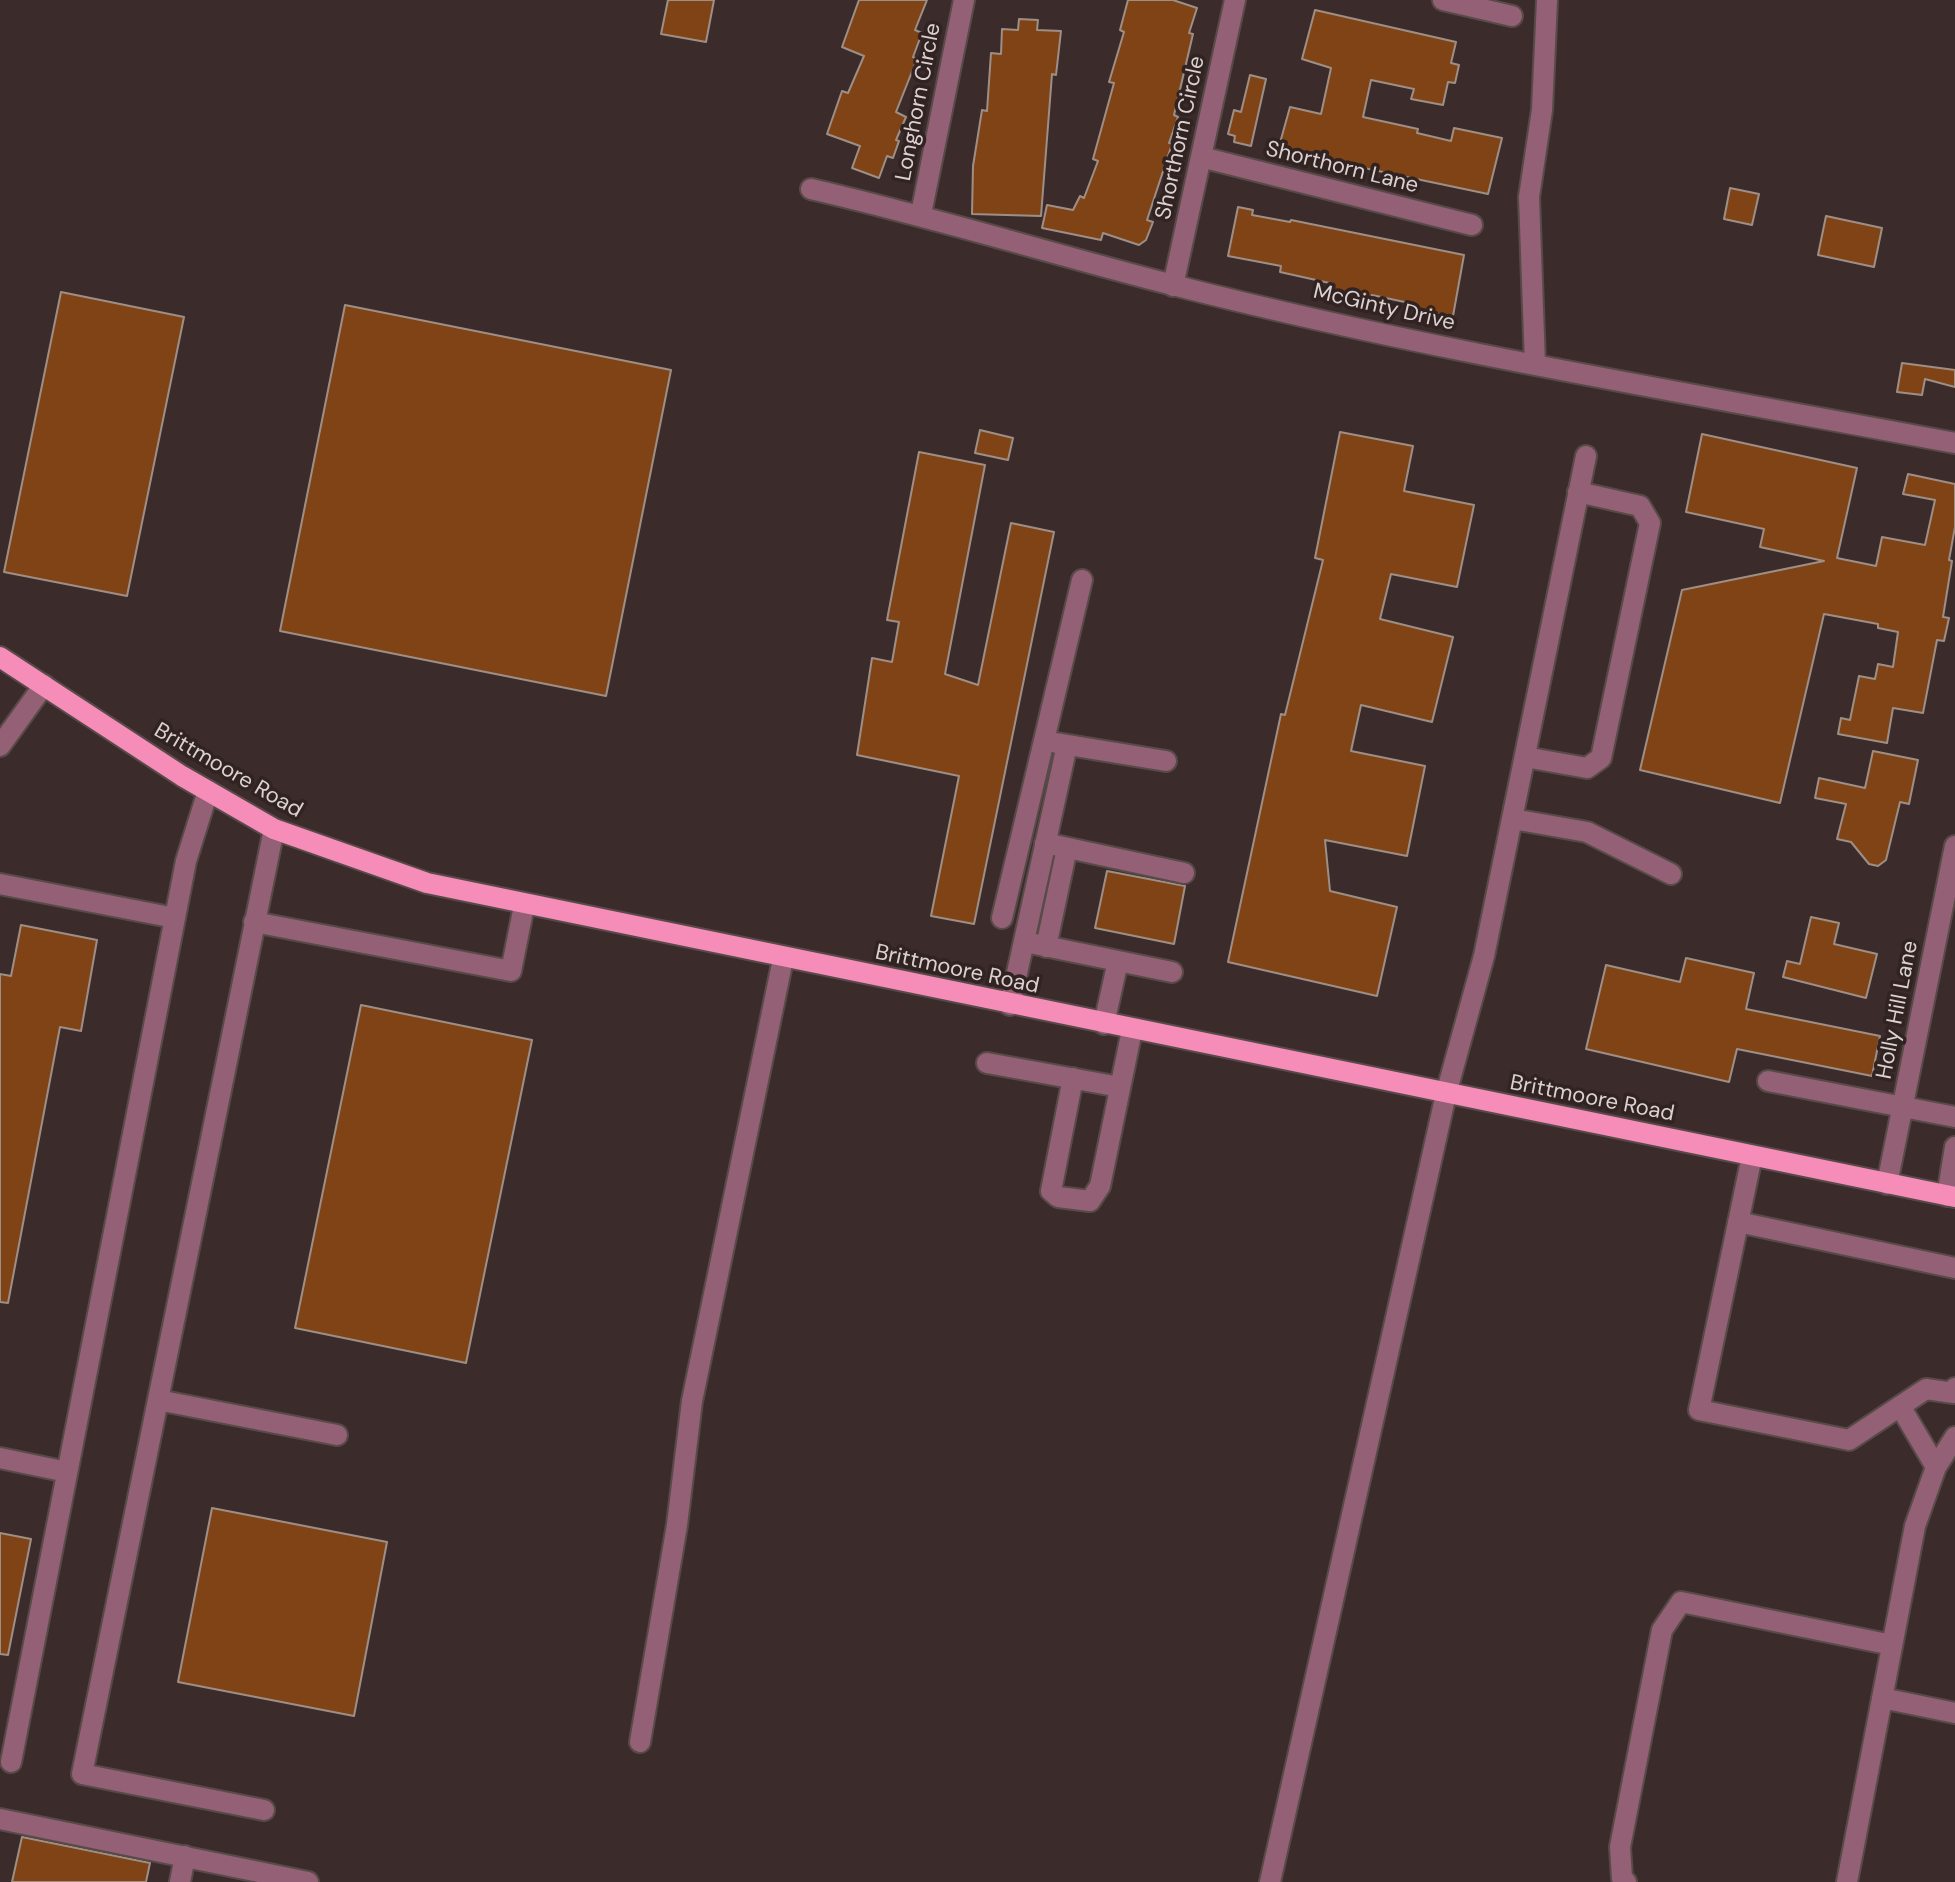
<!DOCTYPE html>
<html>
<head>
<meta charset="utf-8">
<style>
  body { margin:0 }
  canvas { display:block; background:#3b2c2b }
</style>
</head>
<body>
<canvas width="1955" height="1882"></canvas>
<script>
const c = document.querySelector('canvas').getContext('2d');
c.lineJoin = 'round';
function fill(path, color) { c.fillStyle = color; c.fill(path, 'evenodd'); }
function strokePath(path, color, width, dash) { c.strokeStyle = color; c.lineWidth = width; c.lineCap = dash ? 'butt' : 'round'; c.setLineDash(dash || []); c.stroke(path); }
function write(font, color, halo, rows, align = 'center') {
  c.font = font + ' "DM Sans",sans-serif'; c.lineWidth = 7; c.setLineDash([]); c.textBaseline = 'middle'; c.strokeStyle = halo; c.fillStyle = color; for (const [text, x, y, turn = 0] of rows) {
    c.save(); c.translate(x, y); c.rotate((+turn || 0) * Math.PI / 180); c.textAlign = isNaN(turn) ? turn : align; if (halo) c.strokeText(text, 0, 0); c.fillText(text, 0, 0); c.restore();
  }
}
const building = new Path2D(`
  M668,0H714L706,42L661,34Z
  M859,0H927L915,30L922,33L913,57L917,59L896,112L906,117L896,140L899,141L893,158L887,156L879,178L852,168L860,146L827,134L842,91L848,93L864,56L842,47Z
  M1128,0H1173L1197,8L1189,33L1193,34L1174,115L1178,117L1169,143L1172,144L1147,220L1153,222L1146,240L1139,245L1103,233L1101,240L1042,228L1047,205L1073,210L1080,196L1084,198L1098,161L1093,159L1114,83L1109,82L1124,32L1120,30Z
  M1315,10L1456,42L1451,63L1459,65L1455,83L1448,82L1443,105L1411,99L1414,89L1371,80L1363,117L1418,129L1417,133L1451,141L1454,128L1502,138L1488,194L1278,150L1290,107L1321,114L1331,68L1302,59Z
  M1019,19L1038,20L1037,30L1061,31L1056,75L1052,74L1041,216L972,214L973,166L982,110L987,111L991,53L1001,54L1002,29L1018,30Z
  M1250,75L1266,79L1251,146L1234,142L1235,136L1228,134L1234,110L1241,112Z
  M1730,188L1759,194L1752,225L1724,219Z
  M1238,207L1253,210L1252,215L1290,222L1291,220L1464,255L1453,316L1413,310L1414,304L1372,295L1371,301L1333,292L1334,284L1280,272L1281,266L1228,256Z
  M1826,216L1882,228L1874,267L1818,255Z
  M61,292L184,317L127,596L4,572Z
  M345,305L671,370L606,696L280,631Z
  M1902,363L1955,370V387L1925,379L1922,395L1897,392Z
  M980,430L1013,438L1008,460L975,453Z
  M1340,432L1413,446L1404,491L1474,505L1457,587L1391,574L1380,619L1453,637L1432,722L1361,705L1351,751L1425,766L1407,856L1325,840L1330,891L1397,907L1377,996L1228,962L1281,714L1285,715L1323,560L1315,558Z
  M1702,434L1857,468L1837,558L1876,566L1882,537L1925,545L1935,500L1903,494L1908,474L1955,484V527L1949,560L1952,561L1943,617L1949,618L1944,641L1937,640L1923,713L1893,708L1887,743L1838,734L1841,718L1850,720L1859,676L1875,679L1878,664L1893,667L1898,632L1878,628V624L1824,614L1780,803L1640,770L1682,590L1824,561L1760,547L1764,529L1686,512Z
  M919,452L985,465L945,674L978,685L1011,523L1054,532L974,924L931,916L959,776L857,755L872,658L892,662L899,622L887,620Z
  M1873,751L1918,760L1909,804L1900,802L1886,860L1878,866L1869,864L1851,842L1837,839L1846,804L1815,798L1819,778L1865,788Z
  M1107,871L1185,886L1174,944L1095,928Z
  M1811,917L1839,923L1834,944L1877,954L1866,998L1783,977L1787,961L1800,964Z
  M21,925L97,940L81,1031L60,1027L8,1303L0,1302V974L11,976Z
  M1686,958L1754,973L1746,1009L1880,1036L1872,1076L1737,1049L1729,1082L1586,1049L1606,965L1680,982Z
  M361,1005L532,1040L466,1363L295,1328Z
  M212,1508L387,1542L354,1716L178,1682Z
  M0,1533L31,1539L8,1655L0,1654Z
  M22,1837L150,1863L146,1882H12Z`);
const minor = new Path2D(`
  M1443,0L1512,16
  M1201,157L1472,225
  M811,189C933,217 1052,254 1173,285C1430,351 1694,394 1955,443
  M921,214L964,0
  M1173,286L1235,0
  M1535,364L1529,197L1542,110L1547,0
  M1056,743L1166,761
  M0,746L44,685
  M1525,757L1587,768L1601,758L1650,523L1640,506L1578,492
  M1513,819L1587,832L1671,874
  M1045,843L1184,873
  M0,884L175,918
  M1002,918L1082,580
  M254,922L511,971L524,906
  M1025,942L1172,972
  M1046,947L1067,848
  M1010,1005L1067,745
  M1104,1024L1118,961
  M987,1063L1120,1087
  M1073,1078L1051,1191L1058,1197L1090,1201L1100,1186L1132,1030
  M1768,1081L1955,1117
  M1752,1156L1699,1410L1849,1440L1926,1389L1954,1393L1955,1388
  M1887,1184L1955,846
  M1947,1196L1955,1147
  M1738,1222L1955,1268
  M158,1400L337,1435
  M1900,1406L1936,1467
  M0,1458L67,1472
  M1882,1698L1955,1713
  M640,1742L677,1525L692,1401L783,959
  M11,1762L186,861L208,791
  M264,1810L82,1774L274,829
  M0,1819L308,1882
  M180,1882L185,1856
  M1270,1882L1446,1094L1484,956L1586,456
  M1626,1882L1622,1878L1620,1847L1662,1630L1681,1602L1892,1645
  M1847,1882L1915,1526L1936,1467L1955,1437`);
const major = new Path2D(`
  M0,657L182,776L274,829L427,883L1955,1197`);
const streetNames = [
  ["Longhorn Circle",919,102,-79],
  ["Shorthorn Circle",1181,138,-78],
  ["Shorthorn Lane",1342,168,14],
  ["McGinty Drive",1384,308,13],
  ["Brittmoore Road",228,771,30],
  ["Brittmoore Road",957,970,12],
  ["Holly Hill Lane",1898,1010,-79],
  ["Brittmoore Road",1592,1099,11]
];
fill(building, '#804316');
strokePath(building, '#9e8f86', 2);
strokePath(minor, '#584a49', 24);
strokePath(major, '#584a49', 24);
strokePath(minor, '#946075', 20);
strokePath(major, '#f68cb8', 20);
write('22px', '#dad1d0', '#312322', streetNames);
</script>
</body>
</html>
